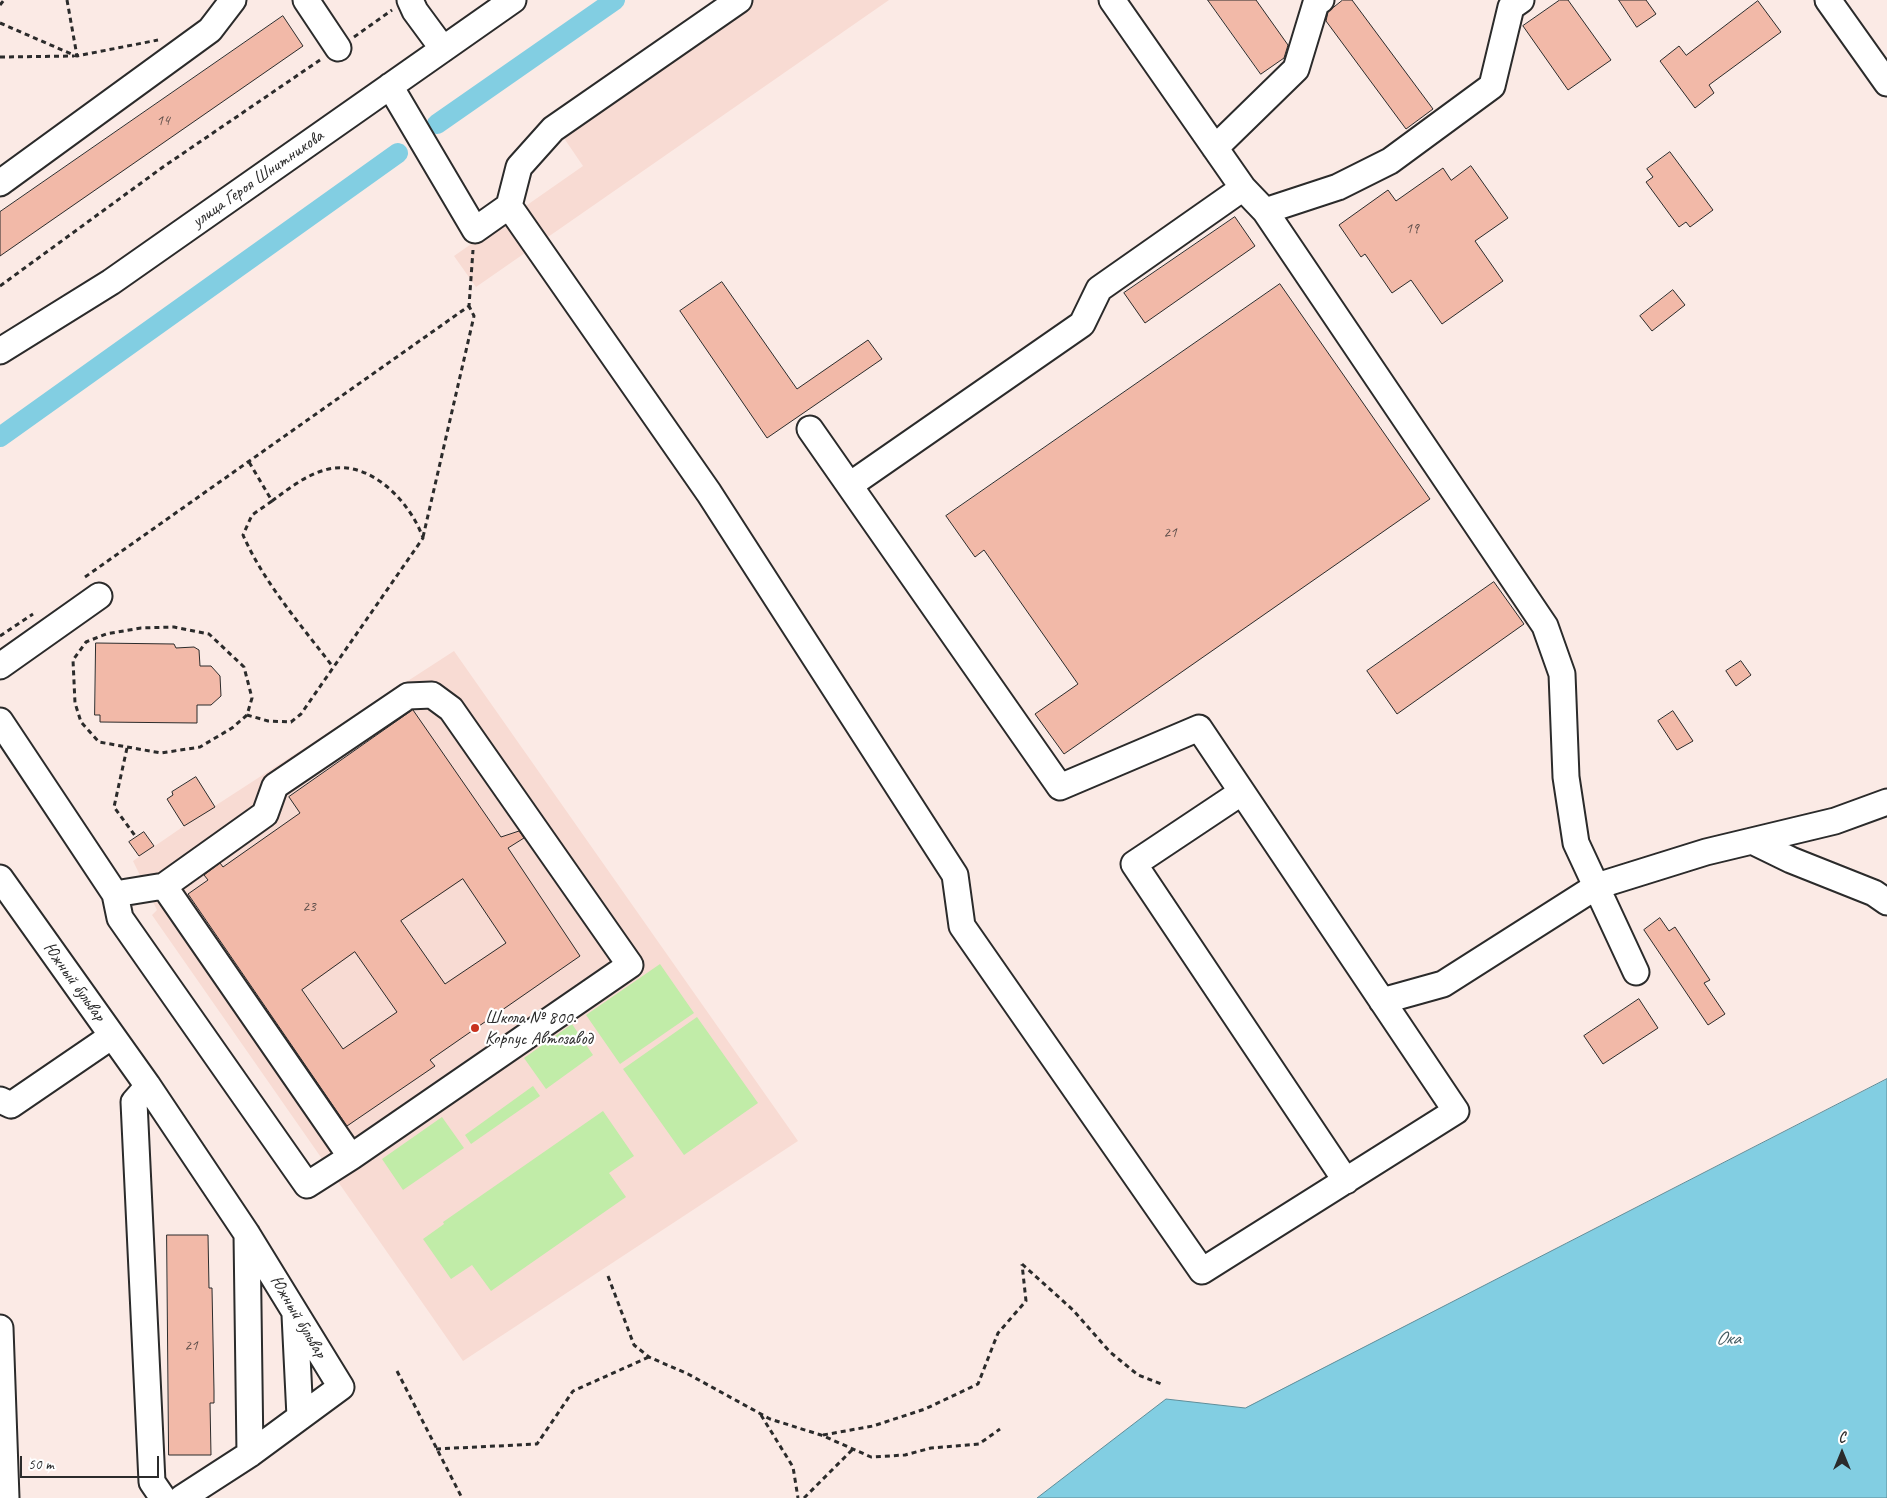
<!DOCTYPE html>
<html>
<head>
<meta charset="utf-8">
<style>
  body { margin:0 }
  #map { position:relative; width:1887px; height:1498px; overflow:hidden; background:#fbeae5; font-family:Caveat,sans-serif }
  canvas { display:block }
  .north { position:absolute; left:1817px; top:1428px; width:50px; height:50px; -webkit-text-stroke:4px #fff; paint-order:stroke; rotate:0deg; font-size:14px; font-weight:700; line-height:20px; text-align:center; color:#2b2b2b }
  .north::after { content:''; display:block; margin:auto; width:18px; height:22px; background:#2b2b2b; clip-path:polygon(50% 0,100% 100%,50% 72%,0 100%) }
  .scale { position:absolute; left:20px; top:1456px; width:139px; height:22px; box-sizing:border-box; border:2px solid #2b2b2b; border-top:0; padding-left:6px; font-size:15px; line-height:18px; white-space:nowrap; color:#2b2b2b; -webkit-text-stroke:4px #fff; paint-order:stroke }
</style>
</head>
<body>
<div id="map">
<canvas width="1887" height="1498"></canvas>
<div class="north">С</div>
<div class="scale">50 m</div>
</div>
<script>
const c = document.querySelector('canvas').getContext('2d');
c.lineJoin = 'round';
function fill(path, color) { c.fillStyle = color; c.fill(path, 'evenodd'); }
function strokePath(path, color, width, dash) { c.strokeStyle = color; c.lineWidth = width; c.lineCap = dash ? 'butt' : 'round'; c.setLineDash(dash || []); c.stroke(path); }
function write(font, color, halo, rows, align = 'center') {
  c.font = font + ' Caveat,sans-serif'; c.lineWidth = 4.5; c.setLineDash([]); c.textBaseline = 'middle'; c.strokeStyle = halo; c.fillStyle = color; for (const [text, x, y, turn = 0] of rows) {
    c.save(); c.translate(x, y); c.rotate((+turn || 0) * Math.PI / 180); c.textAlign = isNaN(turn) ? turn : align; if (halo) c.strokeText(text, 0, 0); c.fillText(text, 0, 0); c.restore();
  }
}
const built = new Path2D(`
  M735,0H889L476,287L454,256L583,166L555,125Z
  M454,651L798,1141L463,1361L152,915L157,910L133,861L184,826Z`);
const green = new Path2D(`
  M660,964L694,1013L620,1064L586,1015Z
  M697,1017L758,1103L684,1155L623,1069Z
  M572,1024L593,1055L546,1089L524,1058Z
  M533,1086L540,1096L471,1144L465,1135Z
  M603,1111L634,1156L609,1173L626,1197L491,1291L472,1265L451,1279L423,1239L444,1224L443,1222Z
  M442,1117L464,1148L403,1190L382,1159Z`);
const water = new Path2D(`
  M1887,1079V1498H1037L1166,1399L1245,1408Z`);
const canal = new Path2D(`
  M437,124L615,0
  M0,437L398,153`);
const building = new Path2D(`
  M1208,0H1256L1288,45L1284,58L1261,74Z
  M1343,0H1352L1433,109L1406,129L1326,21L1328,12Z
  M1560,0H1568L1611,60L1568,90L1523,26Z
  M1619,0H1646L1656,14L1637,27Z
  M1758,1L1781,32L1709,85L1714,93L1695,108L1660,61L1679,46L1686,55Z
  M283,16L303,46L0,256V212Z
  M1670,152L1713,210L1690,227L1686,222L1679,227L1646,182L1653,177L1647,169Z
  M1471,166L1508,218L1475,241L1503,281L1442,324L1411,280L1392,293L1365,254L1361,257L1339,225L1388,190L1396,201L1443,168L1451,180Z
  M1235,217L1255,246L1145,323L1124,293Z
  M722,282L797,389L868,340L882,359L767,438L680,311Z
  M1280,284L1430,499L1064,754L1035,714L1078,684L984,550L975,557L946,516Z
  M1673,290L1685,305L1652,331L1640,316Z
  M1494,582L1524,624L1397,714L1367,671Z
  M96,643L174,644L176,648L194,647L199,650L200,666H211L220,676L221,696L211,705H197V723L100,722V715H95Z
  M1741,661L1751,675L1736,686L1726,671Z
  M413,710L501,837L519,831L524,838L508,848L580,956L430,1060L435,1066L347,1126L188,894L208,880L204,875L220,863L223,867L300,813L289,797ZM463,879L506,943L445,984L401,921ZM355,952L397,1012L343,1049L302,990Z
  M1673,711L1693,741L1677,750L1658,721Z
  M196,777L215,807L184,826L167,799L173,795L172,792Z
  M144,832L154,846L139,856L129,842Z
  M1660,918L1669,931L1675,927L1710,980L1704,983L1725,1014L1708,1025L1644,930Z
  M1639,999L1658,1028L1603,1064L1584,1036Z
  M167,1235H208L209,1288H212L214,1391V1403H210L211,1455H169Z`);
const path = new Path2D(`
  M67,0L77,56L158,40
  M0,5L4,0
  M0,23L76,56
  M354,37L392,10
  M0,57L74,56
  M0,286L163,167L320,60
  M272,501L252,515L243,535C264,583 301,625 333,667
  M423,537L474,316L469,306
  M85,577L469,306L473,250
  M0,636L33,614
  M247,715L232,728L200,747L161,753L99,742L81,722L75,703L73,660L86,642L106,634L141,628L174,627L209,634L244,667L252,698L247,715L268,721L291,722L301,714L423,538C410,501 368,457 325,470C306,475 288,489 272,501L249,462
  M127,748L114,807L136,837
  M1022,1264L1073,1310L1110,1352L1138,1375L1164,1385
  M608,1276L634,1345L649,1357L688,1374L770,1419L821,1435L871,1457L905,1455L931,1448L979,1444L1000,1429
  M397,1371L462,1498
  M761,1415L793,1467L798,1498
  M823,1435L873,1426L925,1409L978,1384L998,1333L1026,1301L1022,1264
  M436,1449L537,1444L573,1391L649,1357
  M804,1498L853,1449`);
const minor = new Path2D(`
  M306,0L338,48
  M410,0L415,11L443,49
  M1112,0L1243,188L1265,211L1545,626L1562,674L1566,777L1576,843L1636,972
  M1828,0L1887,83
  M390,86L475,230L509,206L519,167L553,129L739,0
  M1215,148L1296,69L1316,3L1321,0
  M0,183L210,30L233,0
  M509,206L709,493L955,875L962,926L1202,1271L1456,1111L1242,792L1134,864L1346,1181
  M1265,211L1338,187L1390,161L1492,86L1511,7L1521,0
  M0,351L111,282L513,0
  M810,429L1060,787L1199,728L1242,792
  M850,485L1082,324L1099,289L1243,188
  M0,666L99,596
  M0,721L115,894L120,918L307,1185L351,1157
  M1752,841L1791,860L1874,893L1887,902
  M0,878L148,1086L247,1234L341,1387L250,1454L182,1498
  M115,894L164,886L265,814L275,786L408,696L432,695L451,709L630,965L351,1157L164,886
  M1382,1001L1443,984L1597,886L1706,852L1835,821L1887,802
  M148,1086L134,1102L152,1482L163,1498
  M0,1100L11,1105L112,1036
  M247,1234L250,1454
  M295,1315L300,1417
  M0,1328L6,1498`);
const markers = [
  [475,1028,5,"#c8321e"]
];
const numberNames = [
  ["14",163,121],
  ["19",1412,229],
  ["21",1170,533],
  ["23",309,907],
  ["21",191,1346]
];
const streetNames = [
  ["улица Героя Шнитникова",258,179,-35],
  ["Южный бульвар",74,982,54],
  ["Южный бульвар",298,1317,59]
];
const poiNames = [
  ["Школа № 800.",485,1018],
  ["Корпус Автозавод",485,1039]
];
const waterNames = [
  ["Ока",1728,1339]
];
fill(built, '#f8dbd3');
fill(green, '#c1eca8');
fill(water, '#82cee2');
strokePath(water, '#5f8d99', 1);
strokePath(canal, '#82cee2', 20);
fill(building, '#f2b9a8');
strokePath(building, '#2b2b2b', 1);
strokePath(minor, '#2b2b2b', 29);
strokePath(path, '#2b2b2b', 3, [5, 4]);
strokePath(minor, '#fff', 25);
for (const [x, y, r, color] of markers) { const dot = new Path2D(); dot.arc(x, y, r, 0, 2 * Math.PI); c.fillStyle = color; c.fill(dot); strokePath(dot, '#fff', 2); }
write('15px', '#5d4e4a', null, numberNames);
write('18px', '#2b2b2b', '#fff', streetNames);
write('18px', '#2b2b2b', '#fff', poiNames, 'left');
write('italic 19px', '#455c62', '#fff', waterNames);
</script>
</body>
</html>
